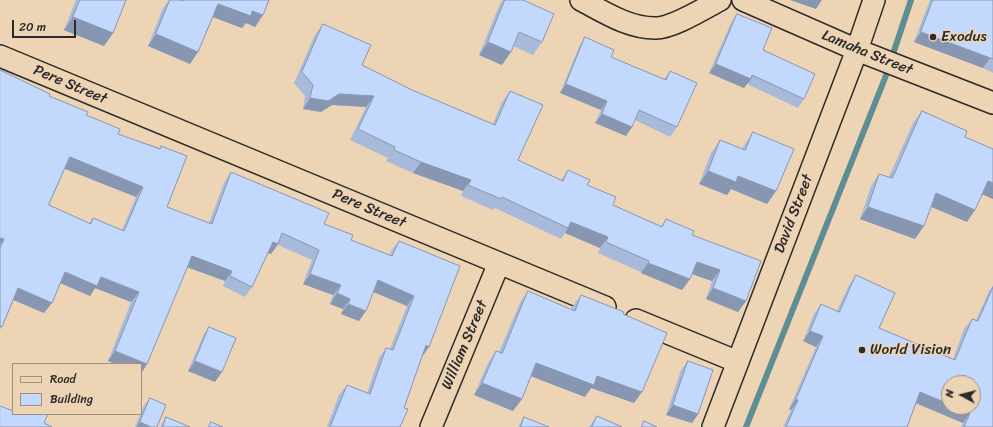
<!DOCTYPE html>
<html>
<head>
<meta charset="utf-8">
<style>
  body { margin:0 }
  #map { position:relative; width:993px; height:427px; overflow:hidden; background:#ecd4b4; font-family:Sriracha,sans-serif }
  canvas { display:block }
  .legend { position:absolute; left:12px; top:363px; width:130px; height:52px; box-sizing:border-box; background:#ecd4b4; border:1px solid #9f907d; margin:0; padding:5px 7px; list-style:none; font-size:12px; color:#2b2b2b }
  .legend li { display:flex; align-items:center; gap:8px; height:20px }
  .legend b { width:20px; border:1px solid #9f907d }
  .north { position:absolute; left:941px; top:375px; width:40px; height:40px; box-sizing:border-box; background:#ecd4b4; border:1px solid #9f907d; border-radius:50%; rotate:277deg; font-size:11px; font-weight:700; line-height:16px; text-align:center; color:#2b2b2b }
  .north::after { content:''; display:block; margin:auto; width:14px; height:18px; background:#2b2b2b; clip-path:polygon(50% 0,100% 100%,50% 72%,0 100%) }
  .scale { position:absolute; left:12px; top:20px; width:64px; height:18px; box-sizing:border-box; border:2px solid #2b2b2b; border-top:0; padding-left:5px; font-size:12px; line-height:14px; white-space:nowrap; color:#2b2b2b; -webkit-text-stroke:3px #ecd4b4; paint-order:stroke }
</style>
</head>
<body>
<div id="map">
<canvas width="993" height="427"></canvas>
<ul class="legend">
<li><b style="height:5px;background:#ecd4b4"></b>Road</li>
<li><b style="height:11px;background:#c3d8fd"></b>Building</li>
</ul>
<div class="north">N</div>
<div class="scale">20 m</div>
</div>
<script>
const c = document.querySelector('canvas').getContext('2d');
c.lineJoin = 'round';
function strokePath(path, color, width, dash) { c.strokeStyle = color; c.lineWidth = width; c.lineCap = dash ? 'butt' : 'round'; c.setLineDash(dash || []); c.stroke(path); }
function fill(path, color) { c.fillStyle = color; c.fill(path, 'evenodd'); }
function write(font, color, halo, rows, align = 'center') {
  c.font = font + ' Sriracha,sans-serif'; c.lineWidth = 3; c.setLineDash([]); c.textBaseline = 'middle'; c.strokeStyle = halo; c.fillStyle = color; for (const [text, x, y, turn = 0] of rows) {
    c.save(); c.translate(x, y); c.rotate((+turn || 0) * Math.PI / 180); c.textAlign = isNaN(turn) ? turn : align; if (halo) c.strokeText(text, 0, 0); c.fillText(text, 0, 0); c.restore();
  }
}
const stream = new Path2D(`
  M746,427L885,78L911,0`);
const minor = new Path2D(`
  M581,0C604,12 628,28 655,28C671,29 705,8 720,0
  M743,0L857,50L993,103
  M0,56L605,307
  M636,320L738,362
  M431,427L499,263
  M713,427L857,50L874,0`);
const wall = new Path2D(`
  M76,0H126L113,33L104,46L64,30Z
  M169,0H269L255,27L246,23L242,28L213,17L198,52L190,64L148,46L163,8Z
  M503,0H523L542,42L533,55L513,46L502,65L479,55L499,6Z
  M930,0H993V73L983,68L914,42Z
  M737,14L763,50L804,99L798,108L747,84L744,88L709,73L731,23Z
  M323,24L362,65L412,90L493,124L502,102L510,91L518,160L561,180L568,170L613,205L661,226L666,219L692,235L746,301L738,312L706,299L712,281L692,274L690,279L682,290L641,273V272L598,253L600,248L565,233L561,239L495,208L493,210L461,196L463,191L413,173L386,161L388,158L350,140L366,107L332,105L321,112L303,109L305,96L294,83L315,35Z
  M585,37L611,57L664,79L670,71L677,127L670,137L635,120L632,127L626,136L595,123L601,110L560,93L579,47Z
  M0,70L86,115L118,134L159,148L161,146L167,207L209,223L224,183L231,172L351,240L390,255L391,251L399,241L460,266L422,357L404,408L400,427H327L339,395L347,385L367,393L379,358L386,348L390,349L407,306L374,292L359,321L341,314L343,309L330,304L333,295L303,284L312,260L278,245L271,254L268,253L252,287L245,297L223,286L225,281L187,267L147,364L141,374V364L108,361L131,302L95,288L90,296L60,283L44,313L14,300L0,330ZM65,169L136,197L122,230L93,218L89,223L49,205Z
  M922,111L965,137L993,149V199L982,194L967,222L931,207L915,239L860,219L871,186L879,174L889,177L913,123Z
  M753,132L776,191L767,204L731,189L727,195L699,184L711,153L720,140L742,149L744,145Z
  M856,275L879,328L953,359L964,329L972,319L976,320L989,291L993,285V427H961L963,423L916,403L907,427H783L791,410L789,409L816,347L803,341L814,314L821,304L837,311L849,285Z
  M528,291L571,310L572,307L581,295L623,314L634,403L591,388L585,397L531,376L513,411L474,395L488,363L496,351L499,352L520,303Z
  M209,327L215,382L188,371L203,336Z
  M688,361L698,414L692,423L666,415L681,370Z
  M150,398L157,427H135L143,407Z
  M597,416L622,427H589Z
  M166,417L190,427H160Z
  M524,417L549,427H518Z`);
const shadedWall = new Path2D(`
  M790,0H822L816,9Z
  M218,4L252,11L263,15L255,27L246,23L242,28L210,16Z
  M73,17L113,33L104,46L64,30Z
  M921,32L990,58L983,68L914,42Z
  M156,34L198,52L190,64L148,46Z
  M488,42L511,52L502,65L479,55Z
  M716,64L751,79L744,88L709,73Z
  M566,84L607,101L601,110L560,93Z
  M339,94L374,96L366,107L332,105L321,112L303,109L310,98Z
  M602,114L632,127L626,136L595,123Z
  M70,157L143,187L136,197L63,168Z
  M421,162L471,180L463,191L413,173Z
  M708,171L738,176L776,191L767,204L731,189L727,195L699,184Z
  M988,181L993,183V199L979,193Z
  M936,193L975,210L967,222L927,205Z
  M868,207L924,226L915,239L860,219Z
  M571,222L608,237L600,248L565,233L568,228Z
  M0,238L4,239L0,245Z
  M273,242L278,244L271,254L266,252Z
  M192,256L232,271L225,281L184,266Z
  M697,262L720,270L712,281L689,273Z
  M648,263L690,279L682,290L641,273Z
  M65,272L101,277L139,292L131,302L95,288L90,296L58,282Z
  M310,274L341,285L333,295L303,284Z
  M378,280L414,296L407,306L371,291Z
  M18,288L52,303L44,313L11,299Z
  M713,288L746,301L738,312L706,299Z
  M337,293L350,299L343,309L330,304Z
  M348,304L366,311L359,321L341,314Z
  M810,331L823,336L816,347L803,341Z
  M426,345L429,347L422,357Z
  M115,351L147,364L141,374V364H115L108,361Z
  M195,361L222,372L215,382L188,371Z
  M536,363L597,376L642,392L634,403L591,388L585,397L528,375Z
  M482,383L522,399L513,411L474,395Z
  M920,392L949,404V407H955L970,413L963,423L913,402Z
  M796,399L798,400L791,410L789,409Z
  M673,405L698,414L692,423L666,415Z
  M140,422L151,427H136Z`);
const building = new Path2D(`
  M80,0H126L113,33L73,17Z
  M170,0H180L183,1V0H269L263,15L252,11L251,16L218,4L198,52L156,34Z
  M505,0H523L554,14L542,42L519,32L511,52L488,42Z
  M933,0H993V59L921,32Z
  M737,14L772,28L763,50L815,74L804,99L752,75L751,79L716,64Z
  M323,24L371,45L362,65L412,90L495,125L510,91L543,105L518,160L563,181L568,170L590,180L587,185L616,197L613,205L662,227L666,219L694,231L692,235L761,261L746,301L713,288L720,270L697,262L690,279L648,263L649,261L606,242L608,237L571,222L568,228L502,197L501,199L468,185L471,180L421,162L394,150L395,147L358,129L374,96L339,94L328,101L310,98L313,85L302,72Z
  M585,37L614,50L611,57L666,80L670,71L697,83L677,127L639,110L632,127L602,114L607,101L566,84Z
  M0,70L50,94L49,96L88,112L86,115L120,129L118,134L160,149L161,146L187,156L167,207L212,224L231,172L329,213L324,224L353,235L351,240L392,256L399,241L460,266L429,347L426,345L404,408L408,409L400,427H330L347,385L370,394L386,348L393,350L414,296L378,280L366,311L348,304L350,299L337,293L341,285L310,274L319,250L282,233L278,244L273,242L252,287L230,276L232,271L192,256L147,364L115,351L139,292L101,277L97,286L65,272L52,303L18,288L2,327L0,326V248L4,239L0,238ZM70,157L143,187L124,231L93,218L91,224L49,205Z
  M922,111L967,131L965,137L993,149V183L988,181L975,210L936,193L924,226L868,207L879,174L892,178Z
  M753,132L794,149L776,191L738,176L736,182L708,171L720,140L745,150Z
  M856,275L895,293L879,328L955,360L972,319L978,321L993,287V427H964L970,413L955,407H973V383H949V404L920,392L907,427H786L798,400L796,399L823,336L810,331L821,304L839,312Z
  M528,291L575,311L581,295L624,312L623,314L667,333L642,392L597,376L594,385L536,363L522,399L482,383L496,351L502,353Z
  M209,327L236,338L222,372L195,361Z
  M688,361L713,370L698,414L673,405Z
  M150,398L166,405L157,427H151L140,422Z
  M0,406L13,411V414H48L44,423L52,427H0Z
  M597,416L622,427H592Z
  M166,417L190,427H163Z
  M524,417L549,427H521Z
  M644,421L657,427H642Z
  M211,422L223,427H209Z`);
const markers = [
  [933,37,4,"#2b2b2b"],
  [862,350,4,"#2b2b2b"]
];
const poiNames = [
  ["Exodus",941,37],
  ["World Vision",870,350]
];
const streetNames = [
  ["Lamaha Street",867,53,22],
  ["Pere Street",70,85,23],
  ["Pere Street",369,209,23],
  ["David Street",794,214,-69],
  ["William Street",465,345,-67]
];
strokePath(stream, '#5d8e93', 6);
strokePath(minor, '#2b2b2b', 24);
strokePath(minor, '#ecd4b4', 21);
fill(wall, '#a8bada');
fill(shadedWall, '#8897b1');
fill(building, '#c3d8fd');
strokePath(building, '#8897b1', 1);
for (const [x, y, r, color] of markers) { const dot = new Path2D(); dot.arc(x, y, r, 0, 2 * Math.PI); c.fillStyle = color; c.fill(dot); strokePath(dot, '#ecd4b4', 1.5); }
write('15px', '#2b2b2b', '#ecd4b4', poiNames, 'left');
write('15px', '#2b2b2b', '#ecd4b4', streetNames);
</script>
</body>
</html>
